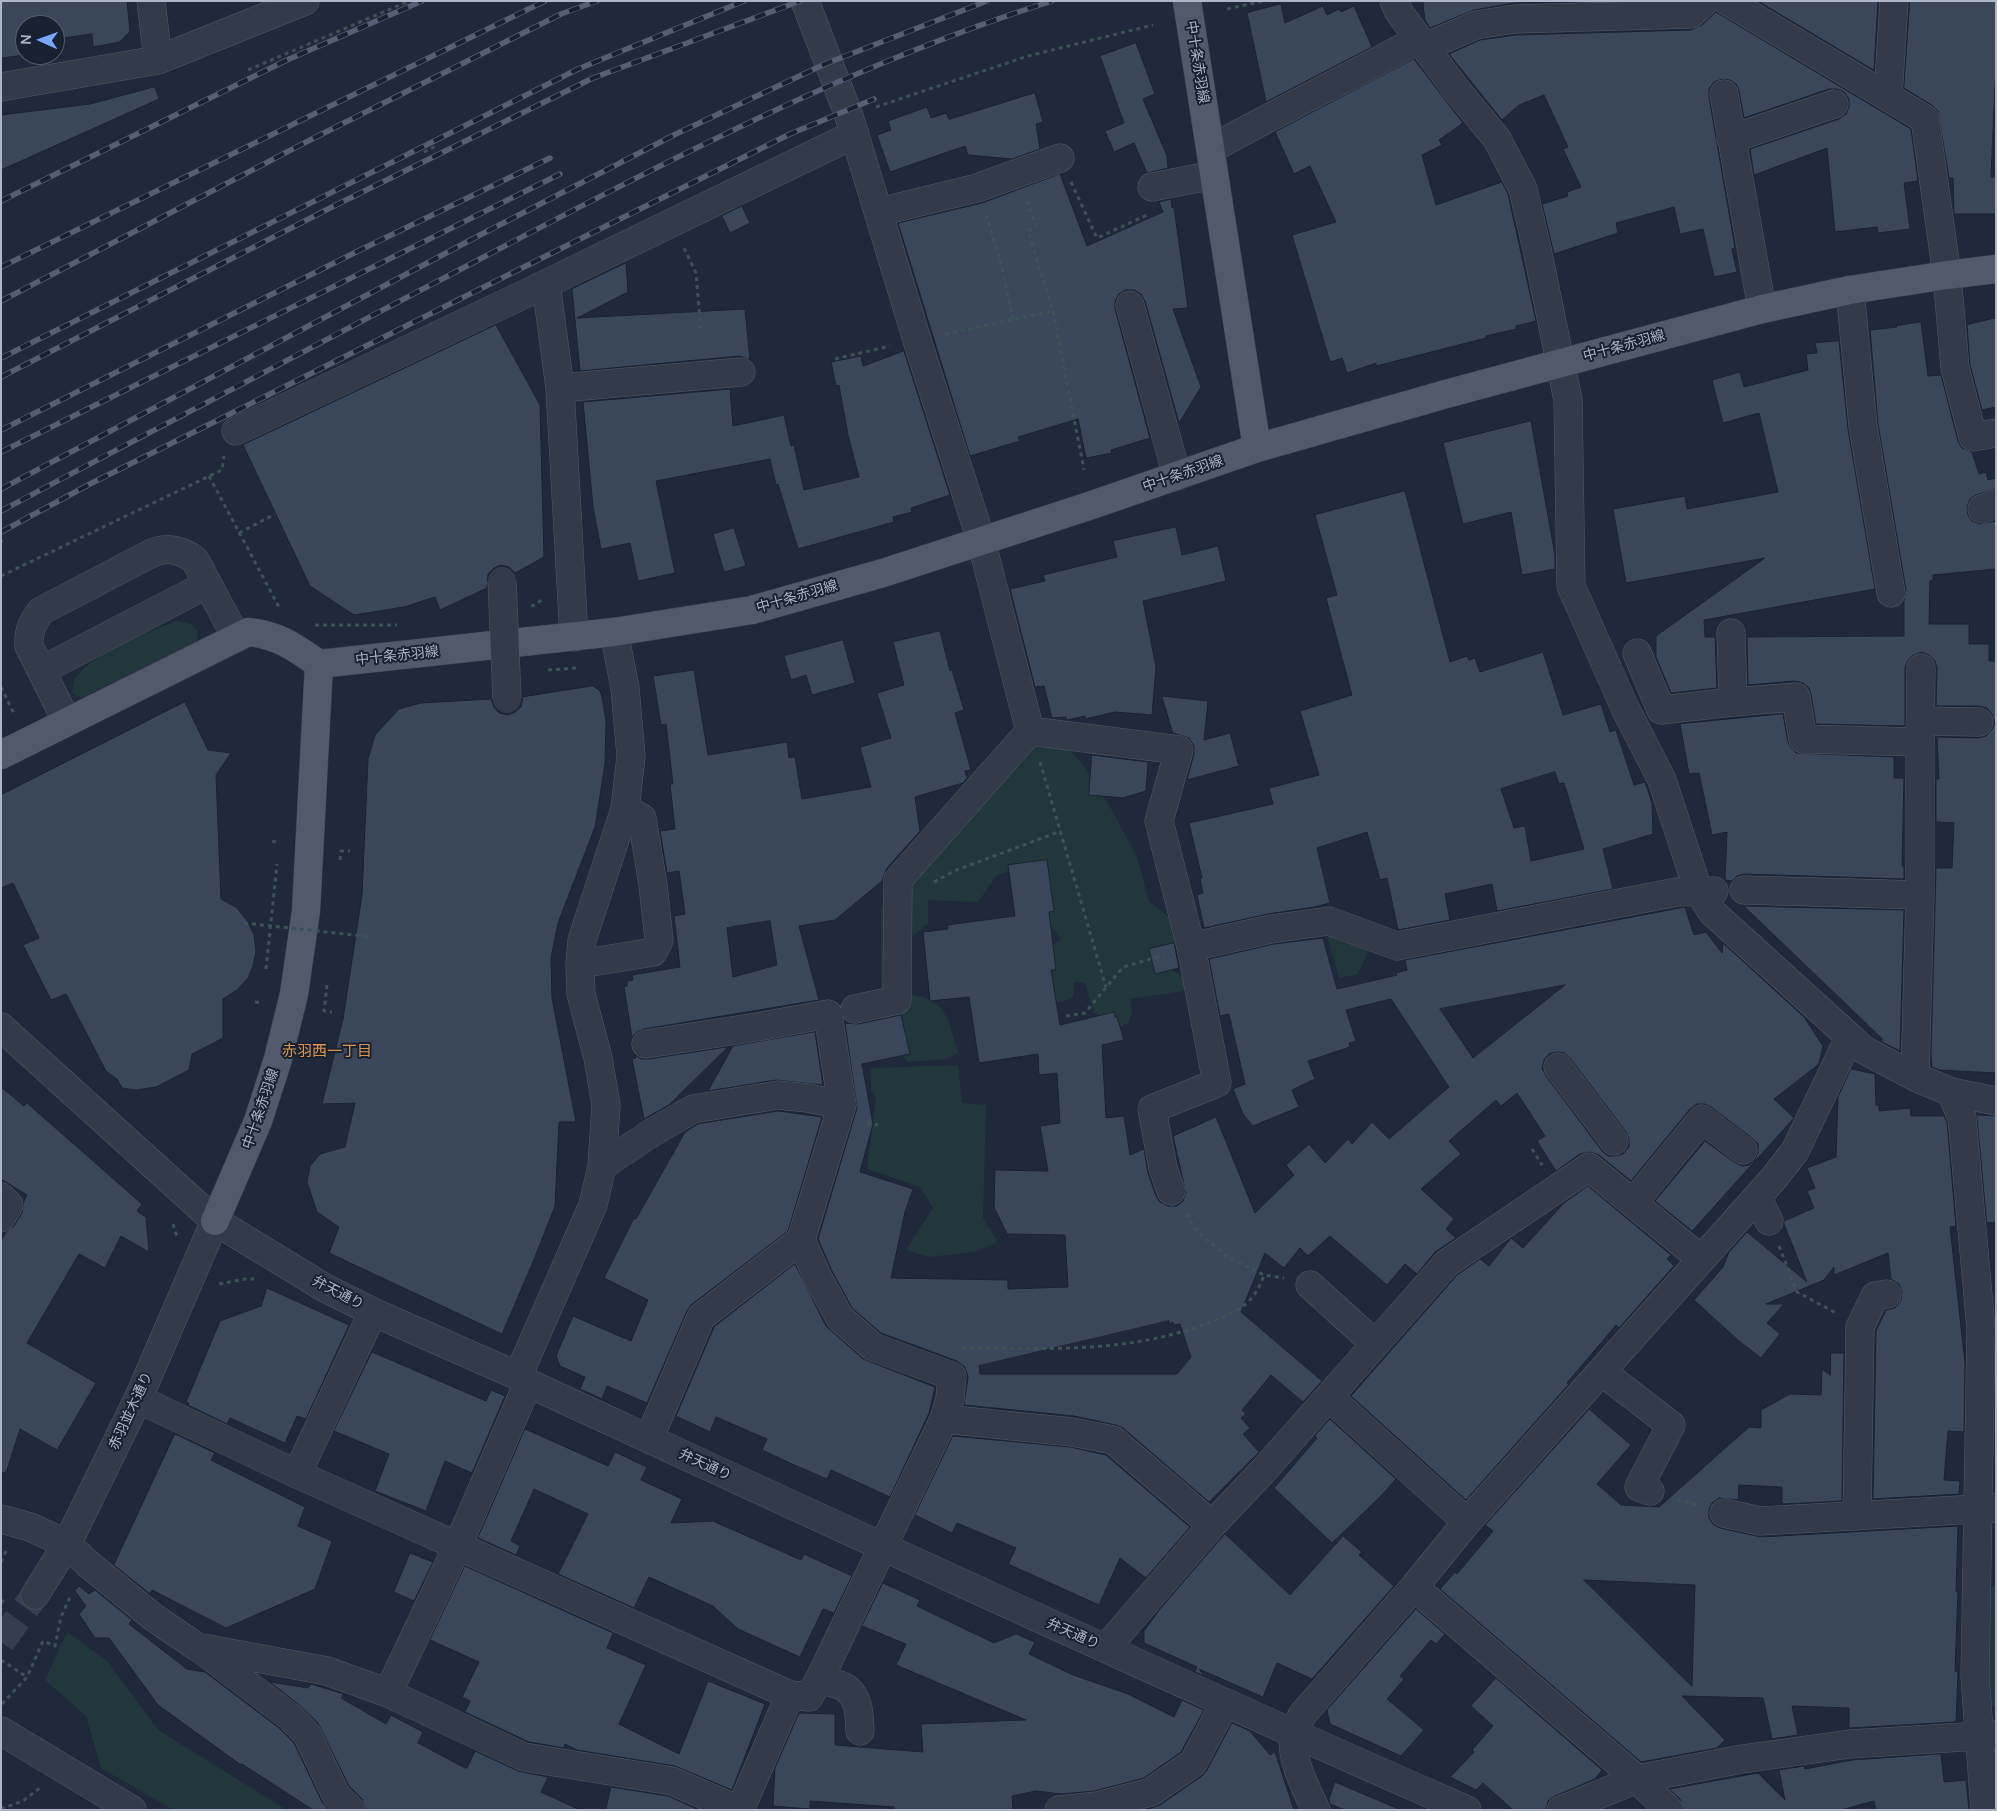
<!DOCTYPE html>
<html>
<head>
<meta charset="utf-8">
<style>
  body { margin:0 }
  #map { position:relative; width:1997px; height:1811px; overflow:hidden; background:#1f293b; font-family:Manrope,sans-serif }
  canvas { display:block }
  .frame { position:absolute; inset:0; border:2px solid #adb6c8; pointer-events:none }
  .north { position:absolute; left:15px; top:15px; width:50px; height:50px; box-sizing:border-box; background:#182130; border:1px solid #545d6d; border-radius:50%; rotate:272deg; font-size:14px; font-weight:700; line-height:20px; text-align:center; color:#adb6c8 }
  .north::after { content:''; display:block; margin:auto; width:18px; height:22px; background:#7ba6ff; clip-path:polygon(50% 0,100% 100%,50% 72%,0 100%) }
</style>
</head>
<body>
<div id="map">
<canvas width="1997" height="1811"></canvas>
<div class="frame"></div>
<div class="north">N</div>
</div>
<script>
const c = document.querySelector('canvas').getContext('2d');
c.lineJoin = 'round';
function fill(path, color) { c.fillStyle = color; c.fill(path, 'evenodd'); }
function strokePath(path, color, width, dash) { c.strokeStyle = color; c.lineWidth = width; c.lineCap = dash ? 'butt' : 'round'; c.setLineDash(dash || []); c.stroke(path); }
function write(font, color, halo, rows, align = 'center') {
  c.font = font + ' Manrope,"Noto Sans JP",sans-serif'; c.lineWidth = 4; c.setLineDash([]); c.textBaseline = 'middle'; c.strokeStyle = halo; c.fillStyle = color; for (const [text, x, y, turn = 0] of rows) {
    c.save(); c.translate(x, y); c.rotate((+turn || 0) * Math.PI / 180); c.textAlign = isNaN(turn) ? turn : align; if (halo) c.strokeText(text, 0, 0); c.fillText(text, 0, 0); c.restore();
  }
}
const green = new Path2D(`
  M176,621L191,624L198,632L196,642L81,698L72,693C73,689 73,685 74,681C84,658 152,630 176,621Z
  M1006,746L1067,748L1081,762L1110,807L1137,857L1149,901L1171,919L1178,941L1161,963L1181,976L1190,990L1130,999L1132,1010L1129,1022L1118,1029L1094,1012L1085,983L1074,982L1073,997L1063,1002L1040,999L1036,956L1061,939L1037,907L1029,866L997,875L978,902L928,900V924L907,940L908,994C948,1000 948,1019 958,1053L946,1059L908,1062L892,1044L881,987V908L895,866L981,763Z
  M1326,931L1370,947L1358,974L1339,978Z
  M958,1065L962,1103L986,1105L983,1218L998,1242L975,1252L928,1257L906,1250L933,1208L920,1187L867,1169L876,1097L871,1090V1068Z
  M1988,1587H1996V1710L1989,1700Z
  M67,1632L107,1661L158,1730L287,1810H173L101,1768L86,1716L45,1680Z`);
const building = new Path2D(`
  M1,1H127L130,31L120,42L93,47L92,34L55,39V25H25V55L1,58Z
  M1423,1H1589L1514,3L1474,10L1430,28L1425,20Z
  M1758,1H1878L1874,70Z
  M1910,1H1996V63L1991,177H1996V214H1954L1953,178H1949L1938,111L1933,106L1904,88Z
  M1281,4L1285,23L1323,6L1327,15L1339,9L1341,12L1354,6L1372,47L1266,102L1247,13Z
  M1716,12L1911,129L1918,181L1904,183L1910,229L1878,233L1877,227L1835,232L1827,148L1754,175L1750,149L1839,119L1846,114L1849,107V99L1844,92L1837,89H1829L1744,118L1739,91L1736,84L1730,80L1722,79L1714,82L1709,89V97L1735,248L1732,249L1737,272L1714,277L1703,229L1680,234L1674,207L1616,223L1618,233L1554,254L1542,204L1568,196L1567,192L1581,187L1563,149L1568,147L1544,95L1519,105L1502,120L1449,54L1480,40L1515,35L1691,30L1702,25Z
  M1136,43L1155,94L1143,99L1167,156L1168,168L1147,173L1134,143L1114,152L1105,131L1124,123L1100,56Z
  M1414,59L1463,123L1439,140L1442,145L1422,155L1436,205L1502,182L1508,194L1536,321L1516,326V329L1486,336V338L1376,366V363L1347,373L1342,358L1330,362L1292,235L1336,222L1310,166L1294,174L1275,132Z
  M155,87L159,99L1,170V115L90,104Z
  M1035,93L1043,122L1036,124L1040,149L1012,159L968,155L965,146L890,172L877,135L891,130L888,121L927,107L931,118L946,113L949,119Z
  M1060,174L1087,246L1163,212L1159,202L1171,199L1172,208L1174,207L1188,308L1173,309L1201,387L1179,423L1145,301L1141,294L1134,290H1125L1119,294L1115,301V309L1150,438L1111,450L1112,453L1086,458L1078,419L1018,437L1020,441L970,456L898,223L982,203Z
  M742,206L750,223L730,233L722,216Z
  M626,263L628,292L577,318L745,309L750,360L740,356L580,371L572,289Z
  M1996,318V407L1982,410L1970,365L1967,325Z
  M1921,322L1928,376L1941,375L1958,441L1962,448L1972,452L1979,474L1986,472L1988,480L1996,478V489L1976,495L1970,499L1967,507L1968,515L1972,521L1980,524L1996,521V569L1933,575V580L1930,581L1929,624H1969V644H1989V661H1996V1073L1939,1070L1932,1067L1931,1055L1936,868H1952L1954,823L1936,822V779H1939L1937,737L1979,738L1986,736L1992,730L1995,723L1992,714L1987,708L1979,706H1936L1937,668L1935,661L1929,655L1922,652L1913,655L1908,660L1905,667V726L1816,724L1811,694L1809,688L1803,683L1795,681L1748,685L1747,637L1904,636V601L1906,590L1878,424L1870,330L1897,327L1896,326Z
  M496,325L540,405L544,557L515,573L509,567L501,565L494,568L488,574L487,588L440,610L435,597L404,607L354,615L310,586L243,445Z
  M1839,341L1848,429L1875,589L1704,620L1705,637H1715L1717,688L1671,693L1656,657V636L1765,558L1626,583L1613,509L1685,496L1687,509L1778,492L1759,413L1723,423L1712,380L1740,372L1744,387L1808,370L1806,354L1817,353L1815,343Z
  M904,351L950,495L911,508L912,512L893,517L894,522L798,549L778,484L776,485L770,459L656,481L675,573L638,581L630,543L601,549L593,507L583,402L730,389L733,426L784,415L791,446L794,445L804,490L859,477L848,435L839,385L836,386L831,362L861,356L863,366Z
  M1531,421L1555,555V569L1522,575L1511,512L1463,524L1443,443Z
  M1405,491L1450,662L1467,656L1469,660L1475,658L1480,672L1543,652L1563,715L1601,704L1610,732L1616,730L1634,785L1645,782L1652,803L1653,834L1603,849L1613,889L1497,911L1492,884L1445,894L1450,920L1398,930L1387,878L1380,880L1367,832L1317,848L1330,903L1314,907L1268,914L1204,928L1197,895L1203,893L1200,879L1202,878L1189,823L1273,804L1269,788L1319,775L1300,711L1352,695L1326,598L1337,595L1315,515ZM1555,772L1559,784L1564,783L1584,849L1531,861L1525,826L1514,828L1501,789Z
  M1176,527L1182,555L1218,546L1226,581L1143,601L1156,667L1152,715L1115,712L1085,719V716L1067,720L1066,717L1052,718L1044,686L1035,687L1010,589L1045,581L1043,575L1117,557L1113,541Z
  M734,528L746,566L724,572L713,534Z
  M940,631L950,671L952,670L964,710L955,713L971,770L965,771L967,778L963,783L915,797L920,831L887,868L882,881L835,920L799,926L819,1000L644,1029L637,1032L632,1037L624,987L627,986V981L633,980L632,975L680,967L674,916L685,914L679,871L667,873L660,831L675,829L670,784H673L666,724L661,725L653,676L694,670L708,755L787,742L789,758L795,757L802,799L871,787L860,747L891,738L877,693L904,685L893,642ZM770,921L777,965L733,977L727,928Z
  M843,640L855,683L812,695L806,675L791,680L784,656Z
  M593,686L600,691L602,697L606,721L605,764L595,827L558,923L551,958L552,998L576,1122H559L555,1206L533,1262L502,1334L329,1253L339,1227L317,1212L307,1182L310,1166L320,1154L345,1147L355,1103L322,1104L343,1019L362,895L368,759L375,735L399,709L421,703L491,699L494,707L499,713L508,715L515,712L521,707L523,697Z
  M1162,696L1208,701L1204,740L1230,733L1239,766L1187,780L1194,754V746L1189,738L1173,733Z
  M185,702L208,750L231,753L216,775L221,899L237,908L248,922L254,935L256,951L253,966L248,978L237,990L223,999V1038L192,1054L189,1070L156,1087L136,1090L122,1088L117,1079L106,1071L66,994L51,1000L23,945L39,938L13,883L1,888V795Z
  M1783,714L1788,742L1791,748L1796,753L1894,757V778H1904L1902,865L1904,868V879L1744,874L1737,876L1732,881L1725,880L1727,832L1712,835L1699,773L1689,774L1680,724Z
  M1092,755L1148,762L1146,791L1123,798L1089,795Z
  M1047,860L1054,911L1049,912L1056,970H1051L1060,1025L1114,1012L1115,1017H1117L1124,1040L1102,1045L1106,1118L1124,1116L1130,1155L1144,1149L1148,1173L1156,1196L1160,1202L1168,1206H1177L1183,1201L1186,1193L1173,1136L1216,1117L1255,1213L1294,1175L1286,1165L1309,1144L1325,1163L1348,1139L1352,1144L1372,1122L1389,1139L1449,1087L1391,999L1346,1010L1356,1041L1349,1043L1350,1047L1308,1061L1315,1079L1292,1090L1299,1107L1253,1126L1243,1114L1233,1089L1245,1084L1229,1014L1220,1016L1209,959L1274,944L1323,938L1337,989L1397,975L1396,973L1407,970L1405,960L1685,907L1694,935L1706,932L1722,953L1723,943L1804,1017L1823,1046L1819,1064L1774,1099L1794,1118L1692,1231L1655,1201L1705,1141L1734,1162L1742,1166L1749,1165L1755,1160L1758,1152V1144L1752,1138L1711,1107L1705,1104H1697L1690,1109L1631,1181L1599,1155L1590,1152L1580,1154L1556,1171L1537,1141L1545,1136L1517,1093L1501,1106L1496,1100L1449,1141L1461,1154L1421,1189L1454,1219L1446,1229L1456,1238L1435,1252L1417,1274L1405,1264L1387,1285L1330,1236L1308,1256L1300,1248L1284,1268L1265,1253L1241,1312L1322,1381L1303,1402L1271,1375L1242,1410L1246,1414L1241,1418L1250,1428L1243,1434L1259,1452L1209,1502L1123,1428L1116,1425L1074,1416L964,1405L968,1377L965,1367L957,1361L881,1333L852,1308L832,1271L818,1239L857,1108L845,1023L858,1024L901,1015L910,1054L862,1064L873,1124L860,1172L913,1189L905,1212L891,1278L1008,1280V1289L1068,1287L1065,1235L1007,1234L994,1207L995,1170L1048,1171L1040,1126L1060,1123L1057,1073L1039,1075L1038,1054L979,1063L969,997L930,1001L923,932L948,929L947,925L1015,916L1008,865ZM1565,985L1473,1058L1440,1009ZM1557,1052L1564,1053L1570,1058L1626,1132L1629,1139V1147L1623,1154L1615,1156H1608L1602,1151L1546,1076L1542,1068L1544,1060L1549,1054ZM1169,1321V1324L1173,1322L1174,1325L1180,1324L1191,1357L1177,1374H980L979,1366Z
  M1744,906L1904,910L1900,1051L1882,1042V1039Z
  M1174,943L1179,968L1155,974L1149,949Z
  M815,1032L823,1085L776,1080L708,1091L733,1046Z
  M728,1047L669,1105L644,1119L632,1059L636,1058L635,1055L641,1059H648Z
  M1851,1069L1875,1074L1876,1105H1879V1111L1910,1108L1911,1116H1944L1947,1122L1956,1226L1950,1227L1965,1363L1964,1432L1948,1431L1944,1480L1960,1481L1959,1494L1873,1499L1876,1331L1886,1310L1895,1308L1901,1300L1902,1292L1899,1284L1891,1279L1888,1253L1834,1275V1267L1824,1280L1766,1304H1784L1767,1323L1780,1334L1761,1358L1739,1341L1694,1300L1723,1267L1729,1252L1747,1232L1807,1282L1784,1224V1221L1814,1208L1807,1191L1815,1188L1807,1168L1836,1157L1838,1097Z
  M1,1087L24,1106L27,1103L142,1204L137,1211L146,1217L149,1252L121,1236L105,1268L79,1254L27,1343L96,1383L57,1450L20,1429L6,1473L1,1472V1241L6,1232L14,1226L22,1213L24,1201L27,1195L1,1179Z
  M778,1111L822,1117L788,1231L691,1305L687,1311L647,1403L607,1386L602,1399L580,1389L585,1377L560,1366L556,1356L573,1316L631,1341L648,1300L604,1278L634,1218L636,1219L685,1132L698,1124Z
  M1977,1115L1996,1116V1222L1987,1223Z
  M1588,1186L1671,1255L1667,1259L1674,1266L1619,1328L1616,1325L1567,1383L1569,1384L1466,1500L1351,1396L1457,1275L1480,1259L1489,1266L1511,1238L1523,1248L1563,1204Z
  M795,1264L826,1326L863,1359L935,1387L929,1413L890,1497L831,1470L827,1479L792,1464L762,1450L767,1439L716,1417L710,1432L676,1416L714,1327Z
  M267,1288L349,1325L306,1419L297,1416L285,1443L230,1418L227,1424L188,1405L189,1403L186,1402L220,1321L261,1306Z
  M372,1352L486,1401L491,1390L505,1396L472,1473L445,1461L426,1511L375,1491L389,1454L334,1431Z
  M1831,1353H1844L1842,1501L1782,1504V1487L1739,1485L1738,1500L1719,1498L1712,1503L1709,1509V1518L1714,1525L1720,1528L1761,1537L1958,1526L1956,1592L1958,1589L1955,1671L1958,1672L1956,1722L1849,1728V1708L1792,1706L1798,1735L1772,1739L1763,1698L1682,1696L1725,1740L1717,1748L1641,1762L1440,1589L1455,1572L1457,1574L1493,1531L1485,1525L1589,1409L1631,1445L1597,1484L1621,1505L1659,1507L1749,1427L1761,1428V1410L1790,1394L1821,1395L1822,1369L1830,1375ZM1584,1580L1695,1585L1692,1686Z
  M1330,1419L1396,1479L1380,1497L1332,1543L1274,1488L1317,1438L1315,1436Z
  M525,1429L608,1466L615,1452L647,1467L641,1480L682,1499L671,1523L713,1521L801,1560L804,1554L852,1576L834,1613L823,1609L800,1657L738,1629L713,1606L649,1577L634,1608L558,1574L588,1514L534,1489L511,1541L520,1546L516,1555L478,1538Z
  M175,1434L215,1453L211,1460L305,1507L298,1526L332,1541L315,1589L226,1628L152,1590L150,1594L114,1565Z
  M953,1436L1070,1447L1106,1455L1190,1527L1146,1578L1120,1558L1099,1605L1008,1564L1016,1548L957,1523L952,1533L915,1515Z
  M1225,1534L1290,1595L1343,1536L1362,1552L1359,1555L1394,1586L1312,1679L1277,1663L1263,1697L1199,1669L1204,1676L1195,1672L1197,1667L1144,1643V1631L1160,1609Z
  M410,1553L433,1562L414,1601L394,1592Z
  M465,1566L613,1633L607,1648L646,1665L619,1724L679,1754L708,1681L765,1704L732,1790L675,1766L577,1750L565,1744L564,1748L529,1742L465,1712L470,1701L462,1697L479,1662L430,1640Z
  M883,1583L920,1600L917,1606L994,1643L1016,1634L1035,1642L1029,1654L1073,1675L1128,1694L1174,1717L1182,1700L1204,1710L1181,1752L1144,1778L1094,1791L1062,1794L1036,1791L1012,1796L1013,1810H894V1807L810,1801V1809L773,1806L775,1768L799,1713L835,1714V1745L923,1752L921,1724L1026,1720L896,1665L906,1644L862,1626Z
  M79,1586L89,1594L95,1590L132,1620L129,1624L187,1669L205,1672L279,1728L294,1743L322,1802L329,1810H313L242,1764L241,1765L158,1705L109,1638H95L79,1614L86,1606L75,1591Z
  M1416,1609L1445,1634L1436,1644L1431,1640L1400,1676L1404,1679L1387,1699L1424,1730L1401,1756L1330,1724L1327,1710Z
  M1496,1678L1602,1770L1595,1779L1555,1796L1548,1801L1546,1810H1513L1483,1783L1476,1790L1450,1777L1474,1752L1472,1750L1493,1726L1471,1706Z
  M270,1682L308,1688L311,1684L344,1694L341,1698L386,1724L391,1715L423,1732L418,1743L465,1768H467L475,1751L518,1771L548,1777L541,1792L580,1810H366L362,1799L349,1786L318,1723L298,1704Z
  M1232,1723L1250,1731L1270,1755L1275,1752L1294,1810H1145L1160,1805L1202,1776L1207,1770Z
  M1941,1754L1944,1782L1966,1780L1969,1810H1876L1874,1801L1841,1810H1684L1680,1799L1669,1789L1758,1773L1785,1800L1779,1770L1804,1766L1805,1769L1852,1760Z
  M1335,1782L1401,1810H1345L1330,1804L1329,1800Z
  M611,1787L668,1796L699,1810H606Z`);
const minorTunnel = new Path2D(`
  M1,1642L35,1595`);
const path = new Path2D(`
  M1227,9L1263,1
  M248,70L409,1
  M876,107L1028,56L1153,25
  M424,152L438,145
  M1071,182L1097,238L1147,215
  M1027,201L1036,226L1028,231L1053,311L1084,470
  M986,215L1000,260L1013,319
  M684,248L696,273L701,332
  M945,334L1053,311
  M835,359L890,346
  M209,476L280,609
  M239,533L275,514
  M1,542L2,540
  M1,576L222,470L224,456
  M531,606L535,605L543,599
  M315,625H397
  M548,670L577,668
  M1,687L15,716
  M1040,762L1106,987
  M272,841L280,843
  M340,860L341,851H350
  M934,882L954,871L1061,831
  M266,969L277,864
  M327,985L324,1011L332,1012
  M255,1002L263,1003
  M1066,1016L1085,1013L1123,967L1164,955
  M867,1123L878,1125
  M1532,1149L1542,1165
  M1186,1214L1198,1233L1228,1257L1264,1275L1284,1278
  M173,1224L177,1237
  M1779,1246L1797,1292L1836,1313
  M219,1284L245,1279H254
  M962,1348C1044,1348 1124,1354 1202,1325C1232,1314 1253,1308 1264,1275
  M1677,1499L1697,1505
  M1,1562L6,1551
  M1,1603L6,1597
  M1,1660L27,1677
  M2,1704L27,1677L43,1641L55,1646L61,1617L70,1597
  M1,1809L23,1801L41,1787`);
const minor = new Path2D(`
  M151,1L158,60
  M805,1L849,116L917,340L981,540L1030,731
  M1394,1L1399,12L1455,88L1497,139L1523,189L1537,249L1568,400L1571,586L1625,708L1662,780L1698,890L1712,912L1864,1050L1915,1077L1951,1092L1996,1101
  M1727,1L1925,119L1947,275L1955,368L1973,437L1996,433
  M1425,47L1476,25L1514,19L1691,14L1705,1
  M1,87L158,60L305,1
  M1724,94L1762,309
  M1888,97L1894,1
  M1731,139L1834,104
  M1211,149C1279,111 1350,77 1419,39
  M1152,187L1214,175
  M879,212L977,188L1060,158
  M546,284L560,388L574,637
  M1850,290L1863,426L1891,593
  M1130,305L1177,476
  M560,388L741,372
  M236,431L525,294L855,134
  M1982,509L1996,504
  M1731,633L1733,702
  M1637,653L1661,710L1733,702L1796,697L1803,739L1920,742V895L1915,1077
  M42,670L208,584
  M1921,721L1979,722
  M67,722L29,646C28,632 32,623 41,611L152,553C167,546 183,551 195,560L236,637
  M1030,731L1179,750L1159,821L1191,947L1217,1083L1152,1109L1163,1168L1171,1191
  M1920,742L1921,668
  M1744,890L1920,895
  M1191,947L1271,929L1329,921L1397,946L1677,892L1714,891
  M580,964L653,952L659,940L653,885L642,818L625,809
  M855,1009L897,1000L898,880L1030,731
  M1,1027L215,1221L325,1288L373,1312L518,1376L528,1383C840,1527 1152,1672 1467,1810
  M646,1044L757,1027L828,1014L842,1105L801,1240L818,1278L840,1318L873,1347L952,1376L950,1399L944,1419L820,1678L809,1697L790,1695L740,1810
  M1558,1067L1614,1141
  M1951,1092L1962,1118L1981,1329L1975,1677L1985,1810
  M602,1166L653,1132L693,1109L778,1095L808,1098L842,1105
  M1,1197L9,1205L1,1218
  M1757,1197L1769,1221
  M1633,1203L1702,1119L1743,1150
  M1310,1285L1375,1344
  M1602,1372L1671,1425L1639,1487L1650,1491
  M518,1376L593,1205L602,1166L606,1105L598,1058L581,994L580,964L582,940L625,809L631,756L625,688L614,632
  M1329,1397L1467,1522
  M138,1399L297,1474L790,1695
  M944,1419L1072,1432L1113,1440L1212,1525
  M649,1439L701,1317L801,1240
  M297,1474L373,1312
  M1724,1513L1760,1521L1996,1508
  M1857,1516L1860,1327L1875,1296L1887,1294
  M1,1519L30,1527L67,1544L87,1563L153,1617L197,1647L327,1671L388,1693L524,1757L672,1781L739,1810
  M1414,1587L1467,1522L1774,1178L1795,1151L1849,1038
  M35,1595L67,1544L138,1399L215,1221
  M1106,1648L1212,1525L1264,1470L1447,1263L1589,1167L1701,1259
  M202,1650L289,1716L307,1734L336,1795L351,1810
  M820,1678C827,1682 842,1685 846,1688C860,1699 859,1715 860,1731
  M388,1693L458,1545L528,1383
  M1,1731L132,1810
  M1059,1810L1097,1806L1151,1792L1193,1763L1225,1703
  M1316,1810C1306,1789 1289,1757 1294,1733C1296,1727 1300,1721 1302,1715L1414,1587L1637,1779L1669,1810
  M1561,1810L1637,1779L1742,1759L1850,1744L1996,1735`);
const major = new Path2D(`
  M1187,1L1257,448
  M1,755L248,632C279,635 294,647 319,664L614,632L752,610L883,573L1089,506L1257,448L1446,394L1762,309L1850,290L1947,275L1996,269
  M215,1221L258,1121L278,1059L294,994L306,911L319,664`);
const rail = new Path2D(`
  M1,201L287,60L422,1
  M1,267L545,1
  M1,301L310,140L561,14L597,1
  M1,358L578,69L744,1
  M1,377L332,207L593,78L800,1
  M1,430L356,252L550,158
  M1,452L560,174
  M1,489L480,235L676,134L825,64L987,1
  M1,511C160,426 320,343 480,259C665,162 852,64 1052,1
  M1,532L90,484L790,134L874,99`);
const pathBridge = new Path2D(`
  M244,923L372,937`);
const minorBridge = new Path2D(`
  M502,581L507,699`);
const streetNames = [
  ["中十条赤羽線",1197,62,81],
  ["中十条赤羽線",1624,346,-15],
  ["中十条赤羽線",1183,474,-19],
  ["中十条赤羽線",797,597,-16],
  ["中十条赤羽線",397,656,-6],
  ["中十条赤羽線",261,1109,-71],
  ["弁天通り",338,1293,28],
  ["赤羽並木通り",131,1411,-65],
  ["弁天通り",705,1465,25],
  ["弁天通り",1073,1634,24]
];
const neighbourhoodNames = [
  ["赤羽西一丁目",327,1052]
];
fill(green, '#21373c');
fill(building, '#3a475b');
strokePath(building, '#1a2332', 1);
strokePath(minorTunnel, '#343e50', 28, [28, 14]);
strokePath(minor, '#505969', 29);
strokePath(major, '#3c4455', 29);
strokePath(path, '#3b5356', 3, [4, 4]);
strokePath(minor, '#333b4b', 28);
strokePath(major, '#505a6b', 28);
strokePath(rail, '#545f73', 5.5);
strokePath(rail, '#182130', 4, [11]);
strokePath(minorBridge, '#505969', 29, []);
strokePath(pathBridge, '#3b5356', 3, [4, 4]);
strokePath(minorBridge, '#333b4b', 28);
write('14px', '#adb6c8', '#182130', streetNames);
write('15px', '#de9652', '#182130', neighbourhoodNames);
</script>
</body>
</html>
